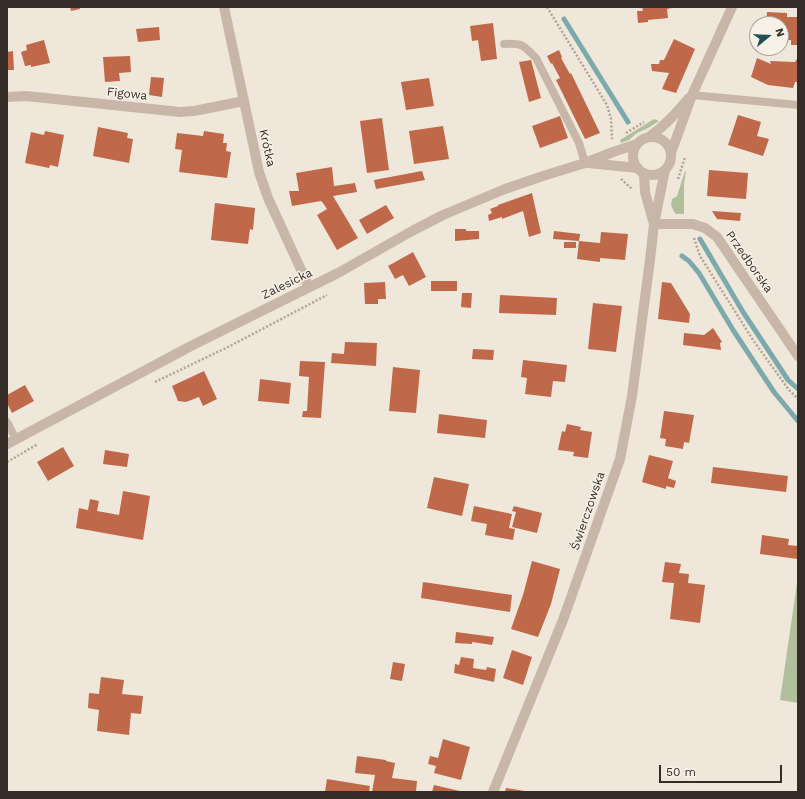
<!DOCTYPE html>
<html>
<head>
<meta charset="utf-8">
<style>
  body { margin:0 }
  #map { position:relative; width:805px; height:799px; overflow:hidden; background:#f0e7db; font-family:"Work Sans",sans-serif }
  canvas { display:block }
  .frame { position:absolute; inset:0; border:8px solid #352c28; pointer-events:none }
  .north { position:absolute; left:749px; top:16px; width:40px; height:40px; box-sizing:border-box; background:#f8f1e7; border:1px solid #aaa29b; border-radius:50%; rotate:72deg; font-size:11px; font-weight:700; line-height:16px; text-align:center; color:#352c28 }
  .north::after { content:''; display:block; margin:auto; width:14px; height:18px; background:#205054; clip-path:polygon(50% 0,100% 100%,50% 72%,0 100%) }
  .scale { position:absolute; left:659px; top:765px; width:123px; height:18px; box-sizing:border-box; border:2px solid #352c28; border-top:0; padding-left:5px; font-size:12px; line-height:14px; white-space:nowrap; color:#352c28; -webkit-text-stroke:3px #f8f1e7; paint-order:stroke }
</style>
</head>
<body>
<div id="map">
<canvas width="805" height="799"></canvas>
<div class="frame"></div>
<div class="north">N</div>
<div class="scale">50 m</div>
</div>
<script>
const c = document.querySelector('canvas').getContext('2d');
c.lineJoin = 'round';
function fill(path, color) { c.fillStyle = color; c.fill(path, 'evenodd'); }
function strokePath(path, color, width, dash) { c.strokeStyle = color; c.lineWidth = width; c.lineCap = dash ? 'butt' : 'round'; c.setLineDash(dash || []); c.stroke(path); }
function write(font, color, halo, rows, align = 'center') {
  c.font = font + ' "Work Sans",sans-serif'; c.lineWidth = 3; c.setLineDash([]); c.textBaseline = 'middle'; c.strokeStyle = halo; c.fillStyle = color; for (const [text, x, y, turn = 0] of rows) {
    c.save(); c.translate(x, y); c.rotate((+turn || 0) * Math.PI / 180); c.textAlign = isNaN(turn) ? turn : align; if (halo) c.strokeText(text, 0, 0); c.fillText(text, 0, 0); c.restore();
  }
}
const green = new Path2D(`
  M654,119L659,121L648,128L637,133L629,140L621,143L620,140Z
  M685,171L686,172L684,184V214H676L674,212L671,205L672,199L677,196Z
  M798,576V703L780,700Z`);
const stream = new Path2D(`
  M564,19L628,122
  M700,239L743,312L788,380L798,389
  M682,256L689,261L699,273L733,330L774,392L798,421`);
const building = new Path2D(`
  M70,7H80V9L71,11Z
  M642,7H672V8L667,9L668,18L648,20V22L638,23L637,11H643Z
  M767,12L787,13V17H798V45H791V40H781V24H766Z
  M493,23L497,59L481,61L478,40L472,41L470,26Z
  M159,27L160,40L138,42L136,29Z
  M674,39L695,49L676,93L662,89L669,73L652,71L651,64H659L660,60H664Z
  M44,40L50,63L31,67V65L25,66L21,52L27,50L26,45Z
  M559,50L562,57L561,58L570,74L571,73L600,133L585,139L556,80L560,78L552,63L551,64L547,56Z
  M13,51L14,70H7V52Z
  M130,56L131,72L119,73L120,81L105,82L103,57Z
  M798,57V82H795L793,88L768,85L751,77L757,58L771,64L770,61L795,62Z
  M531,60L541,98L529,102L519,62Z
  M151,77L164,78L162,97L149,95Z
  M429,78L434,106L406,110L401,82Z
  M738,115L761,122L757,136L769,139L763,156L728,145Z
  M560,116L568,138L540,148L532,126Z
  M382,118L389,170L367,173L360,121Z
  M443,126L449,159L414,164L409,131Z
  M98,127L128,133L127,138L133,139L129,163L93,156Z
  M45,131L64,135L58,167L50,165L49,168L25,163L31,132L44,135Z
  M204,131L224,134L223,143H227L226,151L231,152L227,178L179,172L182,150L175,149L177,133L203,136Z
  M332,167L334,186L355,183L357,192L333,196L358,238L337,250L317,215L327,209L323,203L321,201L292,206L289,191H299L296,173Z
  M709,170L748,173L746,199L707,196Z
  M422,171L425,180L376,189L374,180Z
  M532,193L541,233L529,237L523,211L502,219V217L489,221L488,215L492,213L490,209L498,206V205Z
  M215,203L255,208L253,230L250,229L248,244L211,240Z
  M386,205L394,218L367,234L359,220Z
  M712,211L741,213L740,221L717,219Z
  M455,229H466V231H479V239L455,241Z
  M554,231L580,234L579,241L553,239Z
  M601,232L628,234L625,260L600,258V262L577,259L579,241L600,243Z
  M564,242H576V248H564Z
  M413,252L426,277L409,286L403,275L395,279L388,266Z
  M431,281H457V291H431Z
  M385,282L386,299H378V304H365L364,283Z
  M662,282L671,283L690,314L689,323L658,319Z
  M462,293H472L471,308L461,307Z
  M500,295L557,298L556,315L499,313Z
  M593,303L622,306L616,352L588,349Z
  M713,328L722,342L720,343L721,350L683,345L684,333L704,335Z
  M345,342L377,343L376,366L331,363L332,353L344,354Z
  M473,349L494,350L493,360L472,359Z
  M523,360L567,365L565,382L553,381L551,397L525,394L527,378L521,377Z
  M300,361L325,362L321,418L302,417L303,411H307L309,377L299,376Z
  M393,367L420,370L416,413L389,411Z
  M204,371L217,399L203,406L199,397L186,402L178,401L172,386Z
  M260,379L291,383L289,404L258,401Z
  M25,385L34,401L12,413L7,403V395Z
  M664,411L694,415L689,443L684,442L683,449L665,446L666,439L660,438Z
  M439,414L487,420L485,438L437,433Z
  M567,424L581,427L580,430L592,432L588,458L573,456L574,452L558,450L562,431L565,432Z
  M63,447L74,466L48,481L37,462Z
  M105,450L129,454L127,467L103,464Z
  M649,455L673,461L668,478L676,481L674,488L666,486V489L642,482Z
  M713,467L788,476L786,492L711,483Z
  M434,477L469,484L462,516L427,508Z
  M123,491L150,496L143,540L76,528L79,508L88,510L90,499L99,501L97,511L119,515Z
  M474,506L512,514L509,528L515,529L513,540L485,535L487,524L471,521Z
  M514,506L542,513L537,533L512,527L516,512L512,511Z
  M762,535L789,539L788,545L798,546V559L760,554Z
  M532,561L560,569L551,604L538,637L511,629L523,595Z
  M665,562L681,564L679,573L689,574L688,583L705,585L700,623L670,619L674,583L662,582Z
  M423,582L512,595L510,612L421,598Z
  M456,632L494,637L492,645L472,642V644L455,643Z
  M512,650L532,657L523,685L503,678Z
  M461,657L474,659L473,668L486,670L487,667L496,669L494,682L454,673L455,664L459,665Z
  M393,662L405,664L402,681L390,679Z
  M101,677L124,680L122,694L143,696L141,714L131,713L129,735L97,731L99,710L88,708L89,693L99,694Z
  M443,739L470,747L461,780L434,773L436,766L428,764L430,756L438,758Z
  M357,756L386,760V761L395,763L392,778L417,781L416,792H372L375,775L355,773Z
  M327,779L370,786L369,792H325Z
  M434,785L460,791V792H432Z
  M506,788L525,791V792H505Z`);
const path = new Path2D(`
  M547,7L607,105L611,119L612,139
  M626,133L644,122
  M621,179L632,189
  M678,179L685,157
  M694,238L700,256L753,340L789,390L798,399
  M155,382L228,347L327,295
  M7,462L38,444`);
const service = new Path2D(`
  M504,44C523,43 523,45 536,58L579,143L585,163
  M692,95L798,105
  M7,422L16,439`);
const minor = new Path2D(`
  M224,7L259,172L268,198L309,287
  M7,97L26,96L180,112L194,111L244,101
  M644,173L645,192L653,221
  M654,224H693L705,228L717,237L798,356
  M493,792L563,620L620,459L632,396L650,260L654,224L665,170`);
const tertiary = new Path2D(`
  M649,137C665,126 677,112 689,98
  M633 156a19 19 0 1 1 38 0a19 19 0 1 1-38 0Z
  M671,153L692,95L732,7
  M588,163L638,168
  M7,444L191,346L338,273L412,231L443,215L505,189L543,176L585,163L613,152L637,144`);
const streetNames = [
  ["Figowa",127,94,6],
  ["Krótka",267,148,77],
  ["Przedborska",749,262,55],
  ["Zalesicka",287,284,-26],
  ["Świerczowska",588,511,-71]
];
fill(green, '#b2bf9c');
strokePath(stream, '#7ca9ac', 5);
fill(building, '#bf694a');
strokePath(path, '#b3a192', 2.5, [2, 2]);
strokePath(service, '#c8b7a8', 8);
strokePath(minor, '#c8b7a8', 10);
strokePath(tertiary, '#c8b7a8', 10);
write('12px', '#352c28', '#f8f1e7', streetNames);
</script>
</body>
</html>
